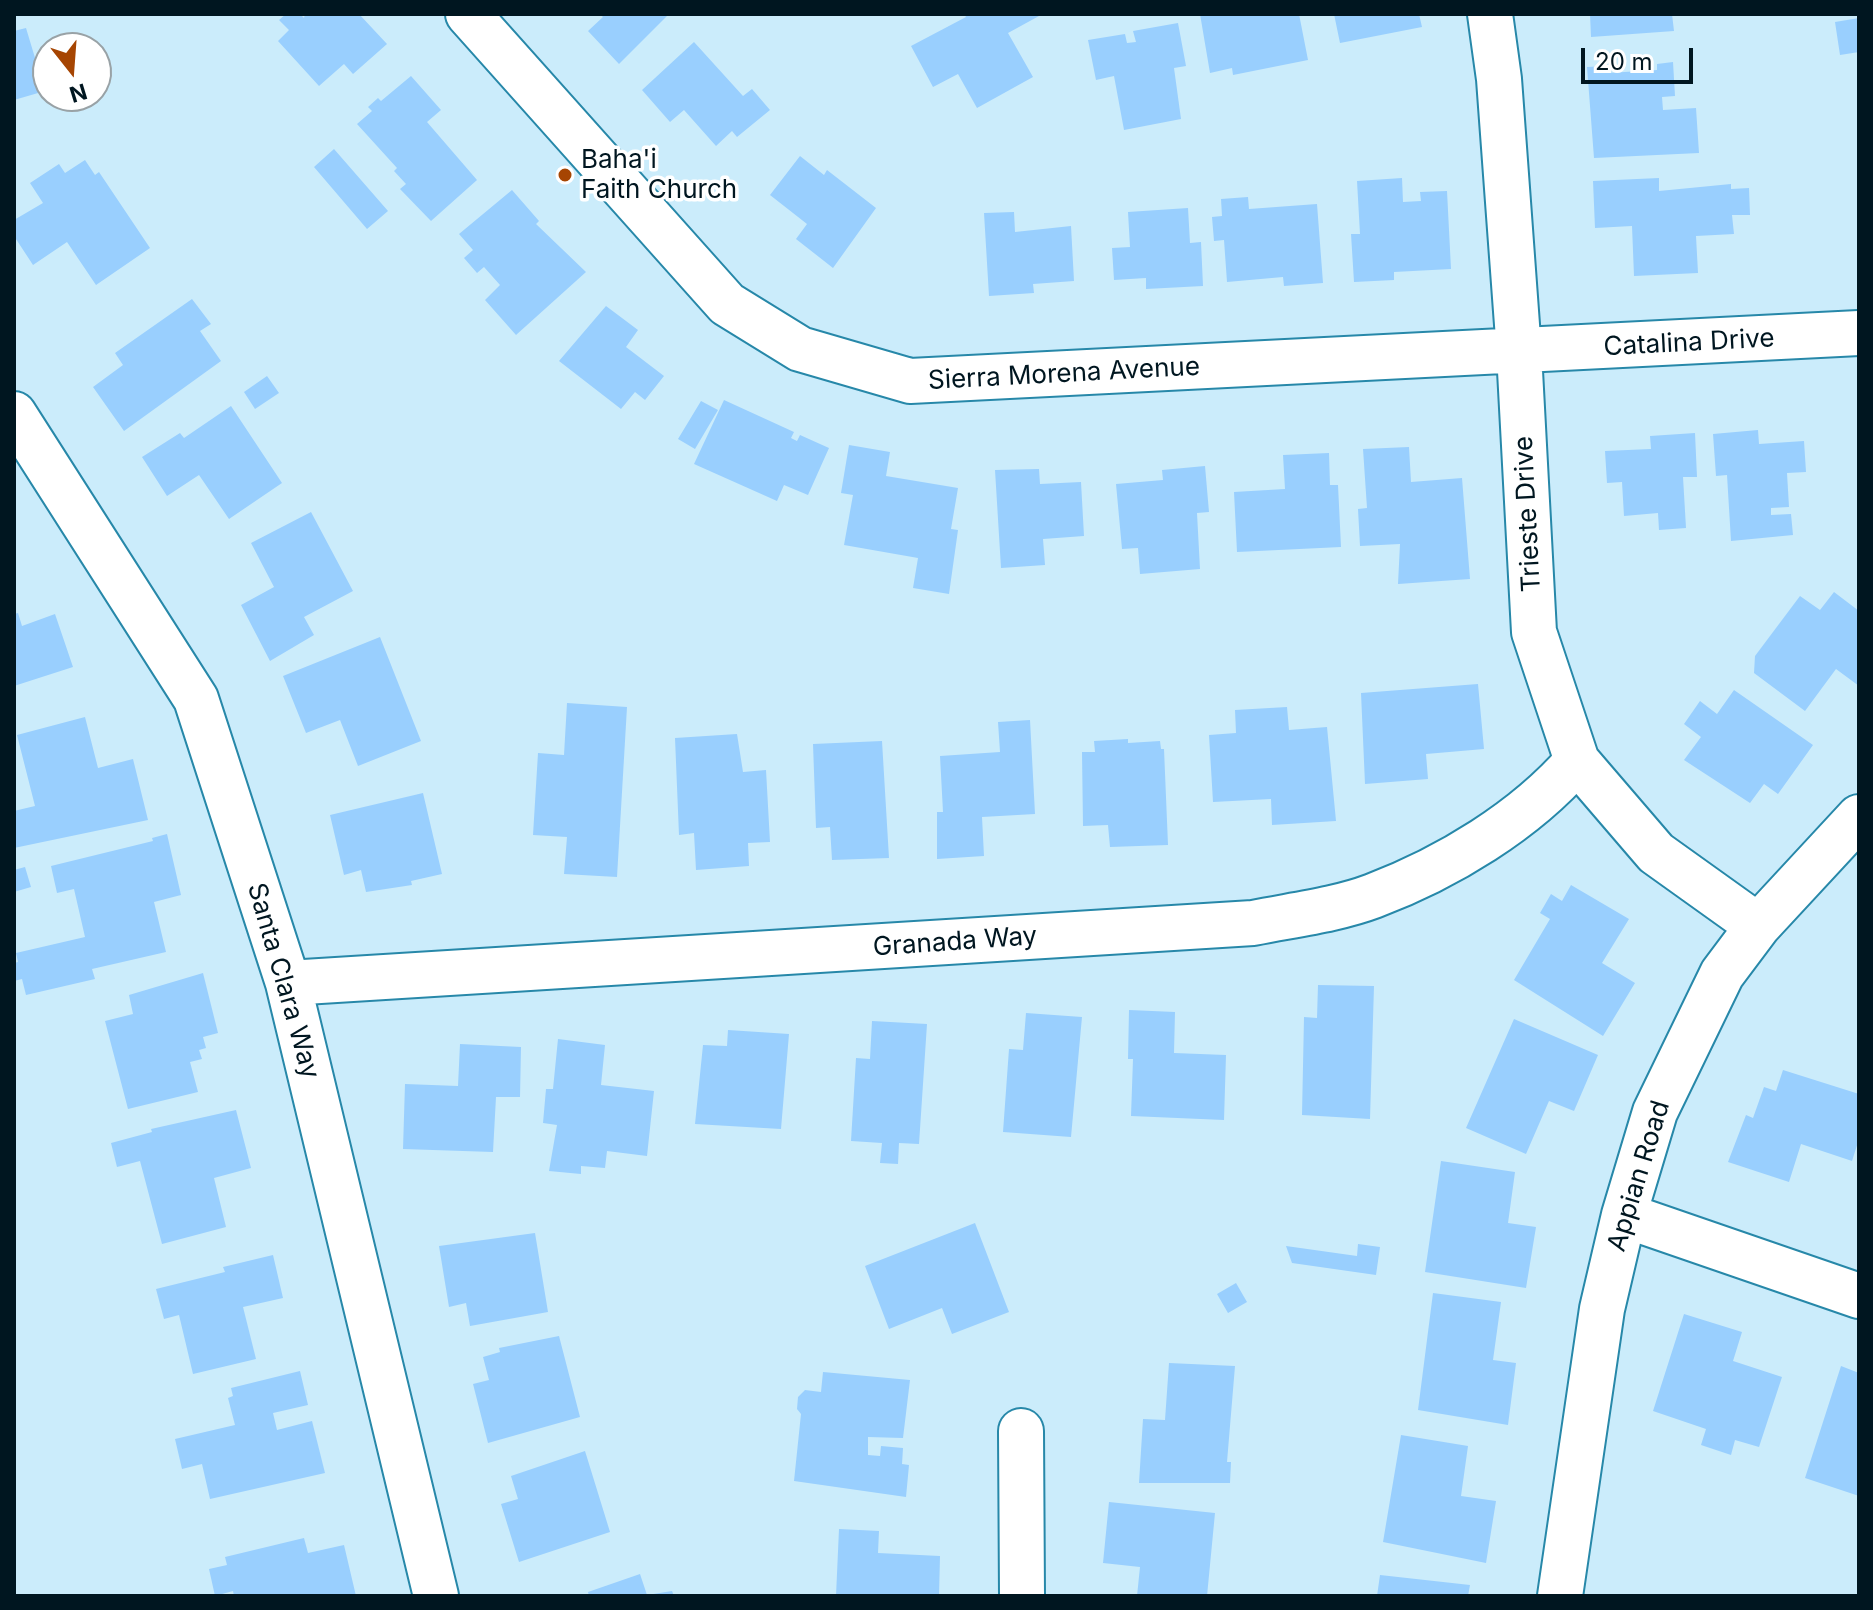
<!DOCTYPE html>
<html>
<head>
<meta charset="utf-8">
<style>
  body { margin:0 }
  #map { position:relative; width:1873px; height:1610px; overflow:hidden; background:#cbecfb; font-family:Inter,sans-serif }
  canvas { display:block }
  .frame { position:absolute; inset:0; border:16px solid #001620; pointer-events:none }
  .north { position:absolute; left:32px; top:32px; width:80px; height:80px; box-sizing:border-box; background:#fff; border:2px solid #99a2a6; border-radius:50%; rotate:163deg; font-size:22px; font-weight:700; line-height:32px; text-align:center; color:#001620 }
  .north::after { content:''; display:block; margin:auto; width:28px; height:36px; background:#a64502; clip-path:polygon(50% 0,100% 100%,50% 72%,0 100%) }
  .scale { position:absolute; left:1581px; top:48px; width:112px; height:36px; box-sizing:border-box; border:4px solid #001620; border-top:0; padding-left:10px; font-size:24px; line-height:28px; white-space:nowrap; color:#001620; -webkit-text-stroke:6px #fff; paint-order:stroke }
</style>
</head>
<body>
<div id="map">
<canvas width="1873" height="1610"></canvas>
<div class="frame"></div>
<div class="north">N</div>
<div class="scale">20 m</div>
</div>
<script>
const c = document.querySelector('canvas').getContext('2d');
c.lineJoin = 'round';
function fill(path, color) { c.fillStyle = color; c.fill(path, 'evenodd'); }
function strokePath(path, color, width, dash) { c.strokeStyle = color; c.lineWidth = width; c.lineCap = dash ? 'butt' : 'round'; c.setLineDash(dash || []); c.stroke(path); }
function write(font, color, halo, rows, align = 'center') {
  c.font = font + ' Inter,sans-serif'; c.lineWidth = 7; c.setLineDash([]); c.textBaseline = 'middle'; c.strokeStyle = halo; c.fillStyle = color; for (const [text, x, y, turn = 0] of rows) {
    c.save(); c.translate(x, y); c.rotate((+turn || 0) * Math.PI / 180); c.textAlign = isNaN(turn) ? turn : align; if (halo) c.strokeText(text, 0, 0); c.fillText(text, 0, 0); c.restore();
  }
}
const building = new Path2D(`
  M286,14H300L304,18L305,14H359L387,44L353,74L344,64L319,86L278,41L289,30L279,20Z
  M600,14H669L619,64L588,31L603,17Z
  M964,14L1039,16L1008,33L1033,77L977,108L958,74L933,87L911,46L966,17Z
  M1200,14H1299L1308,60L1233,75L1232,68L1210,73Z
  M1334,14H1419L1422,27L1340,43Z
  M1590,14H1672L1674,31L1591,37Z
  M1859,18V52L1840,55L1835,22Z
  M1178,23L1186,66L1174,68L1181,119L1124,130L1114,76L1096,80L1088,40L1125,34L1127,43L1136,42L1133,31Z
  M26,28L45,91L14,100V31Z
  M694,42L743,96L752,89L770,110L737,137L732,131L716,146L684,110L670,122L642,90Z
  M1673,62L1675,96L1662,97L1663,110L1696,108L1699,153L1594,158L1587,67L1608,66V73L1657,70V64Z
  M411,76L441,110L427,122L477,180L431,221L400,189L406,184L394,171L397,168L357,124L372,111L368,107L378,98L381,101Z
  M334,149L388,211L367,229L314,167Z
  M800,156L824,175L827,170L876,208L833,268L796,239L807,224L770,195Z
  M85,160L95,175L99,172L150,248L96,285L67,242L33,265L14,236V220L43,203L30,183L59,164L65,173Z
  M1402,178L1403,202L1421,201L1420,192L1447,191L1451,269L1394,272V280L1354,282L1351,234H1360L1357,181Z
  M1659,178V191L1731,184V189L1749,188L1750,215H1732L1734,234L1696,236L1698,273L1634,276L1632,226L1595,228L1593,181Z
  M512,190L539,221L536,224L586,272L516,335L485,300L500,285L484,267L477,273L464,258L473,250L459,234Z
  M1248,197L1249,209L1317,204L1323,283L1284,286L1283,277L1227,282L1224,240L1214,241L1212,217L1222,216L1221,199Z
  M1188,208L1190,243L1201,242L1203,286L1146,289V278L1114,280L1112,248L1130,247L1128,212Z
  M1014,212L1015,232L1071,226L1074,281L1033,284L1034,293L989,296L984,213Z
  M192,299L211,324L200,331L221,361L124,431L93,387L123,365L115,353Z
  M606,306L638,330L626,347L664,376L645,400L635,392L621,409L559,361Z
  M267,376L279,393L255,409L244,392Z
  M724,400L794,432L791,438L797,441L800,435L829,448L808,495L784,485L777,501L694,464Z
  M701,401L718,410L695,449L678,439Z
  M231,406L282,483L229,519L199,475L167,496L142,457L180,433L184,438Z
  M1758,430L1759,444L1804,441L1806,472L1787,473L1789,507L1771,508V515L1791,514L1793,535L1731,541L1727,475L1716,476L1713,434Z
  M1695,433L1697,477H1683L1686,528L1659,530L1658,513L1624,516L1622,482L1607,483L1605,451L1651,449L1650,436Z
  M849,445L890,452L886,476L958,488L951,529L958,530L949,594L913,588L918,558L844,545L853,495L841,493Z
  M1409,447L1411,482L1462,478L1470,579L1398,584L1400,544L1360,546L1358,509L1367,508L1363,449Z
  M1329,453L1330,485H1338L1341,547L1237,552L1234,492L1285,489L1283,455Z
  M1205,466L1209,512L1197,513L1200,569L1140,574L1138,548L1122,549L1116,484L1163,480L1162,470Z
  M1039,469L1040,484L1081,482L1084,536L1043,539L1045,565L1001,568L995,470Z
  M311,512L353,591L304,617L314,635L270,661L241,605L274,587L251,543Z
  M1834,592L1859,611V686L1836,669L1805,711L1754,673L1755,656L1800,596L1820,610Z
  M18,613L22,626L55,614L73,667L14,686V614Z
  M380,637L421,741L358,766L340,720L306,733L283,676Z
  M1478,684L1484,749L1426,754L1428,779L1365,784L1361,693Z
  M1734,690L1813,745L1778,794L1764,784L1750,803L1684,760L1701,737L1684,724L1700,701L1717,714Z
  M567,703L627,707L617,877L564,874L567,837L533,835L538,753L564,755Z
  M1287,707L1289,730L1327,727L1336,821L1272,825L1271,799L1213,802L1209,735L1236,733L1235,710Z
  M85,717L98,768L133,759L148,820L14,848V811L35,806L17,735Z
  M1030,720L1035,814L982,817L984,856L937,859V812H943L940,756L1000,752L998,722Z
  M737,734L743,772L766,770L770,842L748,843L749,866L696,870L694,833L679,835L675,738Z
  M1128,739V743L1160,741L1161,749H1164L1168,845L1110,847L1108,825L1083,826L1082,752H1095L1094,741Z
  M882,741L889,858L832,860L830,827L816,828L813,744Z
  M423,793L442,874L411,881L412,885L366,892L361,870L344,875L330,815Z
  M167,834L181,895L154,902L166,952L92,969L95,979L26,995L22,979L14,981V963L18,962L16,953L85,937L74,889L57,893L51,866L153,841L152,838Z
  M25,867L31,887L14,892V870Z
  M1571,885L1629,919L1602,963L1635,983L1603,1036L1514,980L1550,919L1540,913L1551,894L1562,901Z
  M203,973L218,1033L203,1037L206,1048L199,1050L202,1059L190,1062L198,1092L128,1109L105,1021L133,1014L129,995Z
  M1318,985L1374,986L1370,1119L1302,1115L1304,1017L1317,1018Z
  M1129,1010L1175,1012L1174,1053L1226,1055L1224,1120L1131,1116L1133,1059H1128Z
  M1026,1013L1082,1017L1071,1137L1003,1132L1009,1049L1023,1050Z
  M1514,1019L1598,1055L1574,1111L1549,1101L1526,1154L1466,1128Z
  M872,1021L927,1024L919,1144L899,1143L898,1164L880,1163L882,1143L851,1141L856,1058L870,1059Z
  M728,1030L789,1034L781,1129L695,1124L703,1045L727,1046Z
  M558,1039L605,1045L601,1085L654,1091L647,1156L607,1151L605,1168L581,1166V1174L549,1171L557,1125L543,1123L546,1089H553Z
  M460,1044L521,1047L520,1097H496L493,1152L403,1149L405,1084L458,1086Z
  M1783,1070L1859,1094V1139L1852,1161L1801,1144L1789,1182L1728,1162L1746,1115L1753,1118L1764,1087L1776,1091Z
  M236,1110L251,1168L214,1178L226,1227L162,1244L140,1161L117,1167L111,1143L152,1132L151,1129Z
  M1441,1161L1515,1172L1508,1223L1536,1227L1526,1288L1425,1272Z
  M975,1223L1009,1312L952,1334L942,1308L889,1329L865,1266Z
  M535,1233L548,1312L470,1326L466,1303L449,1307L439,1246Z
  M1358,1244L1380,1247L1376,1275L1292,1263L1286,1246L1357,1256Z
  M273,1255L283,1298L243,1307L256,1359L193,1374L179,1315L164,1319L156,1289L225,1272L223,1267Z
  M1236,1283L1247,1302L1228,1313L1217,1294Z
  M1433,1293L1501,1302L1493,1360L1516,1363L1508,1425L1418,1410Z
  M1684,1314L1742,1332L1733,1361L1782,1377L1759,1447L1735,1440L1731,1455L1701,1445L1706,1429L1653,1411Z
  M559,1336L580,1417L488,1443L473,1384L489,1380L483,1357L500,1352L499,1348Z
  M1169,1363L1235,1366L1227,1462H1231L1230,1483H1139L1143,1419L1165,1420Z
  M1841,1366L1859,1373V1496L1805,1478Z
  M300,1371L308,1405L273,1413L277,1430L312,1421L325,1473L210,1499L202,1464L182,1469L175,1439L235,1425L228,1398L233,1396L231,1388Z
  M823,1372L910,1380L903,1438L868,1437V1455L880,1456L881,1446L903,1448L902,1464L909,1465L906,1497L794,1481L801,1414L797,1409L798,1397L805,1390L821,1392Z
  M1401,1435L1468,1446L1461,1496L1496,1501L1486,1563L1383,1542Z
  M585,1451L610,1532L519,1562L501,1504L518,1499L511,1476Z
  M1109,1502L1215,1513L1207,1596H1137L1140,1567L1103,1563Z
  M839,1529L879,1531L878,1553L940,1556L939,1596H836Z
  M304,1538L308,1553L344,1545L356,1596H234L233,1591L215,1596L209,1569L227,1565L225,1557Z
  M640,1574L647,1595L672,1591L674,1596H589L588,1592Z
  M1380,1575L1470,1585L1468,1596H1377Z`);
const minor = new Path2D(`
  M468,14L727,304L800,349L910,381L1859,333
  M1490,14L1499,79L1519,352L1534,632L1577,761L1656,853L1758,926
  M14,414L196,699L288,983L436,1596
  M288,983L1253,923C1292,915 1336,910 1373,896C1447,868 1525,821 1577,761
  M1624,1215L1859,1296
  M1021,1431L1022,1596
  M1560,1596L1602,1309L1624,1215L1655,1112L1722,974L1758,926L1859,817`);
const markers = [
  [565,175,8,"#a64502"]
];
const poiNames = [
  ["Baha'i",581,160],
  ["Faith Church",581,190]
];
const streetNames = [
  ["Catalina Drive",1689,343,-3],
  ["Sierra Morena Avenue",1064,374,-3],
  ["Trieste Drive",1528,514,-93],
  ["Granada Way",955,942,-4],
  ["Santa Clara Way",283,981,74],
  ["Appian Road",1639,1176,-73]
];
fill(building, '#99cffe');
strokePath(minor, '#2788a9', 48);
strokePath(minor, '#fff', 44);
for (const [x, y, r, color] of markers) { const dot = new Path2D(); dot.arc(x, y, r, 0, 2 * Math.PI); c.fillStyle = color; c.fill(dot); strokePath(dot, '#fff', 3); }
write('26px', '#001620', '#fff', poiNames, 'left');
write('26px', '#001620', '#fff', streetNames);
</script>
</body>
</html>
